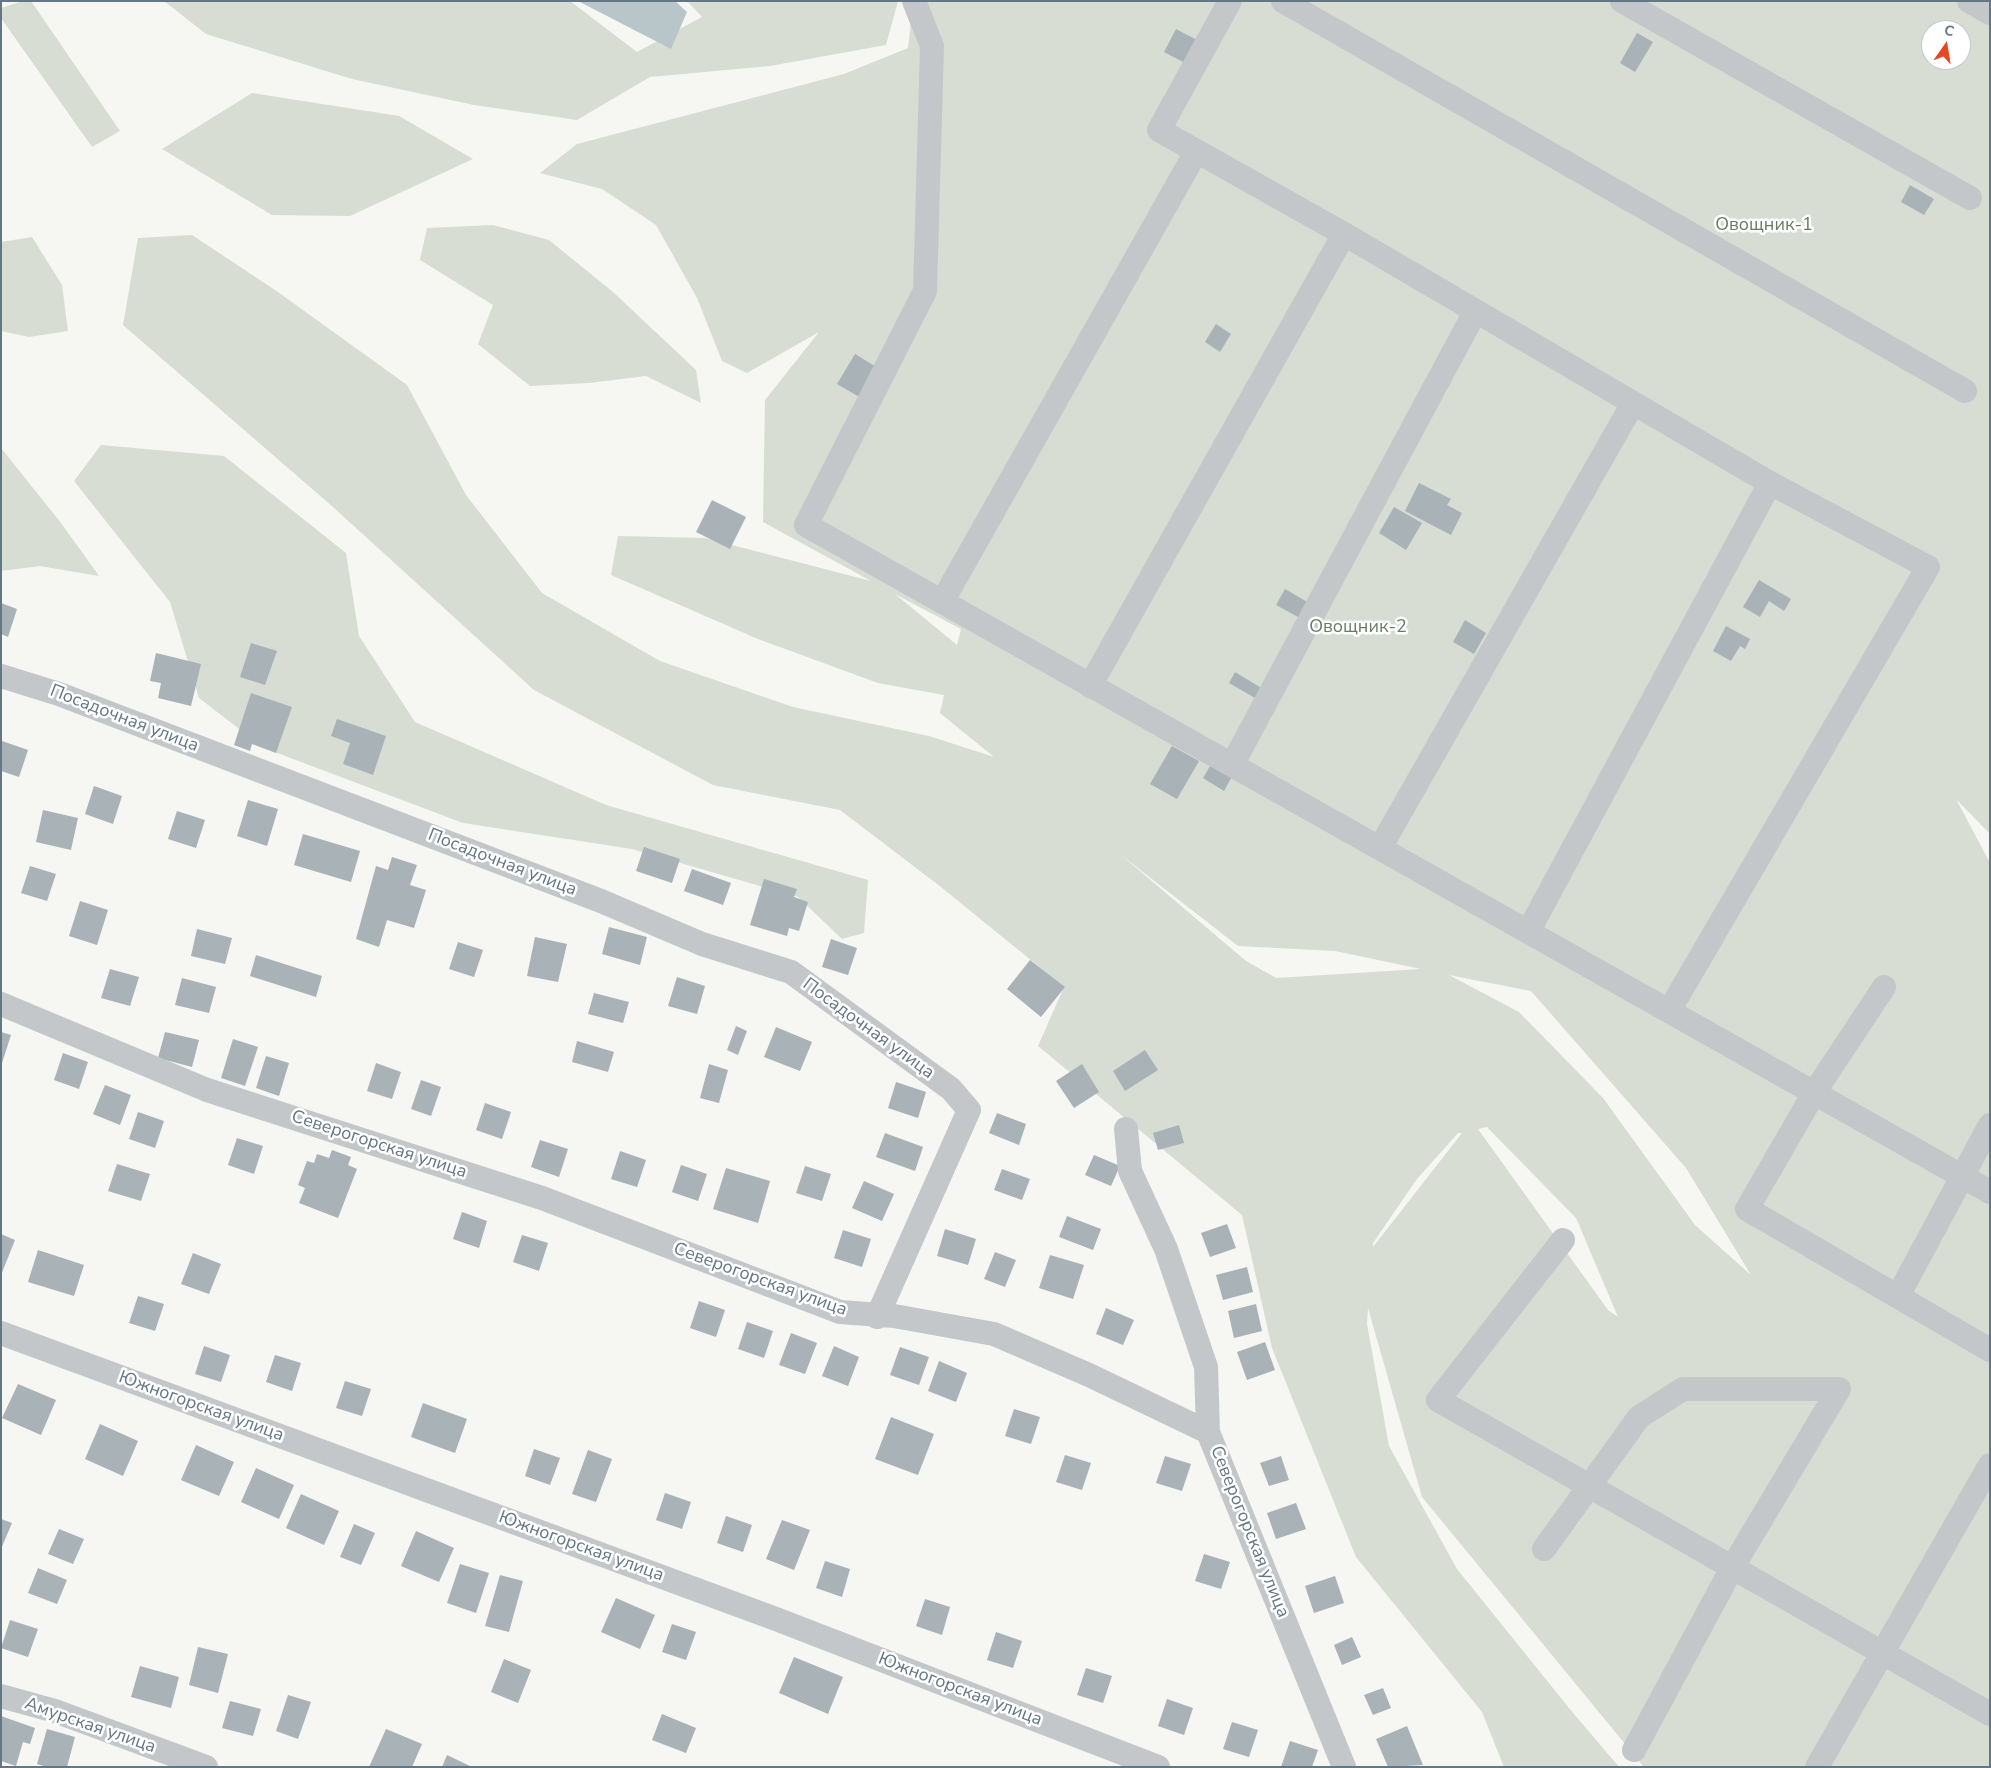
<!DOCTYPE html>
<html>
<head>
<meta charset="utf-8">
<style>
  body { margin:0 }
  #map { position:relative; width:1991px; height:1768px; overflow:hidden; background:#f6f6f2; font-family:"Nunito Sans",sans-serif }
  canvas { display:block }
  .frame { position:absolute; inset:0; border:2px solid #647784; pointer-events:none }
  .north { position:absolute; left:1921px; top:20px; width:50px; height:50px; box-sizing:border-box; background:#fff; border:1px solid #c1c9ce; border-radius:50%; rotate:13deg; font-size:14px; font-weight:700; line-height:20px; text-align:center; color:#647784 }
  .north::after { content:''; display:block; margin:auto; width:18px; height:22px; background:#e54623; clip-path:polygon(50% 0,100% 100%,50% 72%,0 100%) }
</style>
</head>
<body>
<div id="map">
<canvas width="1991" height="1768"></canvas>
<div class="frame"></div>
<div class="north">С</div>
</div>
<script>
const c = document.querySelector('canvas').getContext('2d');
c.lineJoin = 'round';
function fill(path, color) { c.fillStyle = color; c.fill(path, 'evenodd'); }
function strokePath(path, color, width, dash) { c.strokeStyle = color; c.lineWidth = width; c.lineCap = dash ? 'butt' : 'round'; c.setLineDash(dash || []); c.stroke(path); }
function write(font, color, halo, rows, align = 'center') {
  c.font = font + ' "Nunito Sans",sans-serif'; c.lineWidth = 5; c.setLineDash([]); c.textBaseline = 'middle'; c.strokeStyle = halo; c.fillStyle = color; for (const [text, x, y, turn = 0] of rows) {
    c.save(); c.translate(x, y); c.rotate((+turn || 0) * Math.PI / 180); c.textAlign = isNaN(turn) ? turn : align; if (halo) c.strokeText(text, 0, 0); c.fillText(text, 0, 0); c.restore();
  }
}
const green = new Path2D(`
  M23,1H31L120,131L92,147L1,18V8Z
  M164,1H570L637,52L702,17L687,1H898L886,45L770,66L650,77L577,120L474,105L352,79L206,34Z
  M902,1H1990V834L1956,799L1990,863V1767H1644L1422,1497L1368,1308L1367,1324L1389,1446L1457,1569L1569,1708L1619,1767H1504L1482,1712L1356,1557L1272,1348L1242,1215L1038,1046L1064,987L941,887L840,810L713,785L534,690L333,507L123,325L138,238L192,235L278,292L407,385L466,495L542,593L660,661L793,707L929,736L994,757L940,713L944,695L878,683L758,639L611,575L618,536L705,538L871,581L763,522L765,400L819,332L747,373L722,361L697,298L656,225L602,189L540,173L577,144L844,74L908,48L912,13ZM1931,30H1961V60H1931ZM895,594L961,629L957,645ZM1121,855L1238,946L1335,951L1421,969L1276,978L1246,961ZM1449,975L1531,991L1686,1168L1751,1275L1695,1225L1603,1098L1519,1012ZM1487,1127L1576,1218L1618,1317L1608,1310L1478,1129ZM1458,1133H1462L1373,1247V1243L1417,1179Z
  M252,93L399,116L473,159L350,216L272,215L162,149Z
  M493,225L549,240L613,292L696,370L701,403L646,376L589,383L530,386L478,344L493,305L420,260L427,228Z
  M32,237L62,285L68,331L29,337L1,331V242Z
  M101,445L224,456L346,553L359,636L415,722L606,805L868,880L864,933L842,939L798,897L632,849L463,823L264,748L199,698L170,602L74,481Z
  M1,448L61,523L99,576L40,566L1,571Z`);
const water = new Path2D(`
  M578,1H675L687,12L671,49Z`);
const building = new Path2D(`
  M1176,29L1199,41L1187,64L1164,52Z
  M1637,33L1653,42L1635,72L1620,63Z
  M1910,185L1934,199L1924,215L1901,202Z
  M1216,324L1231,334L1220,352L1205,342Z
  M855,354L878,368L861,398L837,384Z
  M1419,483L1451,499L1447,505L1462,513L1451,535L1405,511Z
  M712,500L746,517L730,549L696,532Z
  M1394,507L1422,523L1406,550L1379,533Z
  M1759,580L1791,599L1784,611L1769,601L1760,617L1743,607Z
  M1285,589L1309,603L1300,618L1276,605Z
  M1,603L17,609L8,637L1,634Z
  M1465,620L1486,633L1474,654L1453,642Z
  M1726,626L1750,639L1745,649L1740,646L1731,661L1713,651Z
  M251,643L277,651L265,685L240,677Z
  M156,653L201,664L191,706L158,698L161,683L150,681Z
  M1235,672L1268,692L1262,702L1229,683Z
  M251,693L292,707L276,753L252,744L250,751L234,745Z
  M337,719L386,736L373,775L343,764L350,743L331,736Z
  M2,741L28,750L19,777L1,771Z
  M1172,746L1199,761L1177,799L1150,784Z
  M1213,761L1234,773L1224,791L1203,778Z
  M94,786L122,796L113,824L85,814Z
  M248,800L278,809L267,846L237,836Z
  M43,810L78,818L71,850L36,842Z
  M177,811L205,820L196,848L168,839Z
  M303,834L360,851L351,882L294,865Z
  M644,847L680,859L672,883L636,871Z
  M392,857L417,865L410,885L426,890L414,928L387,920L379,947L356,939L376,866L388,870Z
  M30,866L56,874L47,901L21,893Z
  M692,869L731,883L723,905L684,891Z
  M764,879L797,889L794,897L808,902L799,931L789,928L787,936L750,925Z
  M80,901L108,910L97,945L69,936Z
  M609,927L647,937L640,965L602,954Z
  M197,929L232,938L225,964L191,956Z
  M535,937L567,944L558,982L527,976Z
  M831,939L857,948L848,975L822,967Z
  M458,942L483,950L474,977L449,969Z
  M256,955L322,976L316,997L250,976Z
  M1030,960L1065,987L1041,1017L1007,989Z
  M110,969L139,977L130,1006L101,998Z
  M677,977L705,986L697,1014L668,1006Z
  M182,978L216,987L209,1013L175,1005Z
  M594,993L629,1002L623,1023L588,1014Z
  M736,1026L747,1031L738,1055L727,1050Z
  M776,1027L812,1042L800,1071L764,1057Z
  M1,1032L11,1035L2,1063H1Z
  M165,1032L199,1040L192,1067L158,1058Z
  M233,1039L258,1047L245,1086L221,1078Z
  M577,1041L614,1052L608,1072L572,1062Z
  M1145,1050L1158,1070L1125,1091L1113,1071Z
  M63,1053L88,1062L79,1089L54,1080Z
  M266,1056L289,1063L279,1096L256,1088Z
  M376,1063L401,1072L392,1099L367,1091Z
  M709,1064L728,1070L719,1103L700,1098Z
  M1082,1064L1099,1092L1074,1108L1056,1081Z
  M421,1080L441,1087L431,1116L411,1109Z
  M896,1082L926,1092L918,1118L888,1108Z
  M105,1085L131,1095L120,1125L93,1114Z
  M485,1103L511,1112L502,1139L476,1130Z
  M138,1112L164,1121L155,1148L129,1139Z
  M997,1113L1026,1124L1019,1145L989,1133Z
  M1179,1125L1184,1143L1158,1150L1153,1133Z
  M885,1133L923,1147L915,1171L876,1157Z
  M237,1138L263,1146L254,1174L228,1165Z
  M540,1140L568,1149L559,1177L531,1167Z
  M332,1150L351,1157L348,1165L357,1169L338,1218L299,1203L305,1188L298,1185L307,1161L314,1163L317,1154L329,1158Z
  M620,1151L646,1160L637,1187L611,1179Z
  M1094,1155L1120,1166L1111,1186L1085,1175Z
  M117,1164L150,1174L141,1201L108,1191Z
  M681,1165L707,1174L698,1201L672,1192Z
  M805,1166L831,1174L822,1201L796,1193Z
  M726,1168L770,1181L758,1223L713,1209Z
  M1002,1169L1030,1179L1022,1200L994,1190Z
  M864,1181L894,1194L882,1221L852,1208Z
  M462,1212L487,1221L479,1248L453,1239Z
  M1067,1216L1101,1229L1093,1250L1059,1237Z
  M1227,1224L1236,1248L1210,1257L1201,1233Z
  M945,1229L976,1239L968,1265L937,1256Z
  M843,1230L871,1239L862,1267L834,1258Z
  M1,1234L15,1240L1,1275Z
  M522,1235L548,1243L539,1271L513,1262Z
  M38,1250L84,1265L74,1296L28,1282Z
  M995,1252L1016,1260L1005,1287L984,1279Z
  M193,1253L221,1264L209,1294L181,1284Z
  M1050,1255L1084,1265L1073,1299L1039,1288Z
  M1247,1267L1253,1292L1223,1300L1216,1275Z
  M138,1296L164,1304L155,1331L129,1323Z
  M699,1301L725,1310L716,1337L690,1328Z
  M1256,1304L1262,1331L1234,1338L1228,1311Z
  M1106,1308L1134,1320L1123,1345L1096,1334Z
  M747,1322L773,1331L764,1358L738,1349Z
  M791,1333L817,1343L805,1374L779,1365Z
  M1265,1342L1275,1370L1247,1380L1237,1352Z
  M204,1346L230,1355L221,1382L195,1374Z
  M834,1346L859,1357L848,1386L822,1376Z
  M900,1347L929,1357L919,1385L890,1375Z
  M275,1355L301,1363L292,1391L266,1382Z
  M939,1361L967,1373L956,1402L928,1391Z
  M345,1381L371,1389L362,1416L336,1408Z
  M18,1384L56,1400L41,1435L2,1418Z
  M423,1403L467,1419L455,1453L411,1437Z
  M1014,1409L1040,1417L1031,1444L1005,1436Z
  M891,1417L934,1434L918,1475L875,1459Z
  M100,1424L138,1441L123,1476L85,1459Z
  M196,1445L234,1462L219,1496L181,1480Z
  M534,1449L560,1458L550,1485L525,1476Z
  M588,1450L612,1459L596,1502L572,1494Z
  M1065,1455L1091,1463L1082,1490L1056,1482Z
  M1165,1456L1191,1464L1182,1491L1156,1483Z
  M1281,1456L1289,1480L1269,1486L1260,1463Z
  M256,1468L294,1485L279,1519L241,1502Z
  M665,1493L691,1502L682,1529L656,1520Z
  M301,1494L339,1511L324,1545L286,1528Z
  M1296,1503L1306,1529L1276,1539L1267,1513Z
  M726,1516L752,1525L743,1552L717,1543Z
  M1,1519L12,1523L1,1549Z
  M782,1520L810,1530L794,1570L766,1559Z
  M354,1524L375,1533L361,1565L340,1557Z
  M59,1529L84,1539L73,1564L48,1554Z
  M416,1531L454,1548L439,1582L401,1566Z
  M1204,1554L1230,1562L1221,1589L1195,1581Z
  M825,1561L850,1569L842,1597L816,1588Z
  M460,1564L489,1573L476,1613L447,1603Z
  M38,1568L67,1580L57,1604L28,1593Z
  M500,1575L523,1581L509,1632L485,1626Z
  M1335,1576L1344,1603L1314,1613L1305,1586Z
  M616,1598L655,1615L640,1649L601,1632Z
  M925,1599L950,1607L942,1635L916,1626Z
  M10,1620L38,1629L28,1657L1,1648Z
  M672,1624L696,1632L686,1660L662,1652Z
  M996,1632L1022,1641L1013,1668L987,1660Z
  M1352,1637L1361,1657L1342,1665L1334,1645Z
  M198,1647L228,1654L218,1693L189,1685Z
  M794,1657L843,1677L828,1714L779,1693Z
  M504,1659L531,1670L518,1703L491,1692Z
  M140,1666L179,1677L171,1708L131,1697Z
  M1086,1668L1112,1676L1103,1703L1077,1695Z
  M1383,1688L1391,1708L1373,1715L1364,1695Z
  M288,1695L311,1702L298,1739L276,1731Z
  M1167,1699L1193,1708L1184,1735L1158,1726Z
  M230,1701L261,1709L253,1736L222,1728Z
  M662,1714L696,1728L686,1753L652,1740Z
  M1,1716L35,1728L30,1744L23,1742L16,1766L1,1761Z
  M1232,1722L1258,1730L1249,1757L1223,1749Z
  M1407,1726L1423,1765L1388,1767L1376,1739Z
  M47,1729L75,1737L67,1767H47L37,1764Z
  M386,1729L422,1744L412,1767H369Z
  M1290,1741L1318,1750L1312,1767H1281Z
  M447,1755L472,1767H442Z`);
const minor = new Path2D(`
  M914,1L932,46L925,291L806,525L1990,1192
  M1230,1L1159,130L1344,234L1770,483L1928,567L1669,1011
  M1283,1L1965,391
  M1622,1L1970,198
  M1969,1L1990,13
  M942,602L1196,152
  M1,676L59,694L601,901L702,944L791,972L951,1089L969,1110L877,1317
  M1090,686L1344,234
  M1232,765L1475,312
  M1380,848L1632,405
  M1528,932L1770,483
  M1884,987L1814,1093L1747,1209L1990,1350
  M1,1004L207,1090L542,1198L840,1312L894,1316L994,1334L1089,1375L1208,1432
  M1126,1129L1130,1171L1166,1249L1206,1367L1208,1432L1344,1767
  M1563,1240L1438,1400L1990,1714
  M1898,1296L1990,1125
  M1,1333L776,1619L1158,1767
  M1544,1549L1639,1417L1683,1389H1839
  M1,1696L55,1711L206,1767
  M1634,1750L1732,1568L1839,1389
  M1817,1767L1990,1465`);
const parkNames = [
  ["Овощник-1",1764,226],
  ["Овощник-2",1358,628]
];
const streetNames = [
  ["Посадочная улица",124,719,21],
  ["Посадочная улица",502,863,21],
  ["Посадочная улица",868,1029,36],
  ["Северогорская улица",379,1145,18],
  ["Северогорская улица",760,1280,20],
  ["Южногорская улица",201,1407,20],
  ["Северогорская улица",1249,1532,68],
  ["Южногорская улица",581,1547,20],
  ["Южногорская улица",960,1690,21],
  ["Амурская улица",90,1726,19]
];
fill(green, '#d7ddd3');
fill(water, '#b8c6c9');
fill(building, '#a9b2b7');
strokePath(minor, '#c3c7ca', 24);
write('18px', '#697b63', '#fff', parkNames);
write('18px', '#647784', '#fff', streetNames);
</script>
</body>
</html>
